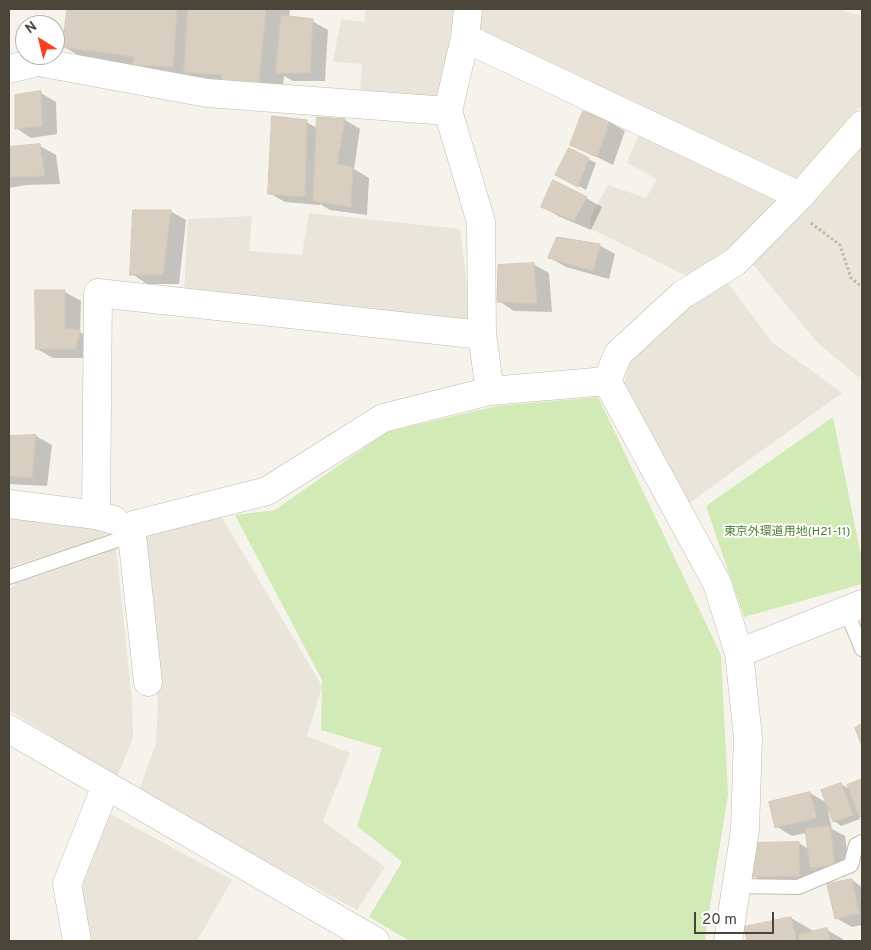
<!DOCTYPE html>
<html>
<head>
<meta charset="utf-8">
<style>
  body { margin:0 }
  #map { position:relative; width:871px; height:950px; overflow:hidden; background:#f6f3ec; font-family:Overpass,sans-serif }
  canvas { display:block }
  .frame { position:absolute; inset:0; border:10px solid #4b4439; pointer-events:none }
  .north { position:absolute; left:15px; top:15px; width:50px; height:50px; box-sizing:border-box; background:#fff; border:1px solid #b7b4b0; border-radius:50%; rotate:324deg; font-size:14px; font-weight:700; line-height:20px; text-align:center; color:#4b4439 }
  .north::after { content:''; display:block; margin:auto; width:18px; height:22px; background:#fc3f1d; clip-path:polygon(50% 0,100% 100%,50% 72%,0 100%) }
  .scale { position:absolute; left:694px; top:912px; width:80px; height:22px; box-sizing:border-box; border:2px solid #4b4439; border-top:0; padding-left:6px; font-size:15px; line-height:18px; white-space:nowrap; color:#4b4439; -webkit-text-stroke:4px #fff; paint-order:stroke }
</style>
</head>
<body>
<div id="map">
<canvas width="871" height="950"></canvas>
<div class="frame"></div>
<div class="north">N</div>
<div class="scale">20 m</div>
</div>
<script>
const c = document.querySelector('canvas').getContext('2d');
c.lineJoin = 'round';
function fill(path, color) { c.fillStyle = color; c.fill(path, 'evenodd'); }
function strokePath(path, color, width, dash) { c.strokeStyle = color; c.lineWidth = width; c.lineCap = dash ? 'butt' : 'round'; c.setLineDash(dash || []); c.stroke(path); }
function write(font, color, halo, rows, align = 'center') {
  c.font = font + ' Overpass,"Noto Sans JP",sans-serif'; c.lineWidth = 4; c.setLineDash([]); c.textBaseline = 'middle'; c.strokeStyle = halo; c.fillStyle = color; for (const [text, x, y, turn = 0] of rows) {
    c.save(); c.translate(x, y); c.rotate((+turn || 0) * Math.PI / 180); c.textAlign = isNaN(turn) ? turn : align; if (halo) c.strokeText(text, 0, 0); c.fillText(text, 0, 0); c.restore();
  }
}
const residential = new Path2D(`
  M366,9H455L439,98L360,94L362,64L333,62L341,19L364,22Z
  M477,9H837L862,16V105L795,180L473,30Z
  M639,133L782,199L732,250L691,278L591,229L590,218L608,185L646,198L657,179L627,163Z
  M862,142V376L858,377L817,342L750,261Z
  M309,213L460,229L472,326L184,291L188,219L252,216L249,251L302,255Z
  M728,283L772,342L842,393L689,503L624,383L633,352L695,301Z
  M221,516L322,686L307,736L350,753L323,821L385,867L357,910L138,793L156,743L158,703L137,542L154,529Z
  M9,518L100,527L116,528L93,541L15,565L9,569Z
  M116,547L132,702L133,738L117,777L9,710V589L17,583L97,556Z
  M103,810L232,880L197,941H83V869Z`);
const green = new Path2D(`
  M598,397L721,655L728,795L705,936L706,941H410L369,917L402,862L357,826L382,748L321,730L322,680L235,515L275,510L387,432L497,406Z
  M833,417L862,561V584L744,617L706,506Z`);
const shadow = new Path2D(`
  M68,9H290L289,18L312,21L328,30L325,81H293L284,76L281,104L87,60L64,47Z
  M41,93L56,102L57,134L31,138L16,128Z
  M318,118L345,120L360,129L354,169L369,178L367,215L330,210L320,204V205L285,202L269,193L306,122L317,128Z
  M610,122L625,131L613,165L571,144Z
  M40,146L56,155L60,184L26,185L9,188V148Z
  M588,159L596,163L586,190L557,174Z
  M586,198L602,207L591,230L558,216L543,207Z
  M170,211L186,220L179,284H147L132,274Z
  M599,245L615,254L609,279L566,267L550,258Z
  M533,264L549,273L552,312L514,311L499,301Z
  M65,292L81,301L80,332L95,341L92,358H53L37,349Z
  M36,436L52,445L47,486L9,484V437Z
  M862,780V818L859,816L860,819L841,826L834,821L830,810L828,811L832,829L845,836L850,873L827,877L815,870V884L769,885L754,876L799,843L808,849L806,833L792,836L777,827L810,793L827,803L841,784L849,789L848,786Z
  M852,880L862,887V925L852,927L836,918Z
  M791,918L815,932L827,930L843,939V941H749L746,928Z`);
const building = new Path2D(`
  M67,9H177L173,67L132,65L134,57L63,47Z
  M188,9H266L258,91L220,87L222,75L184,72Z
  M281,15L313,19L310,73H276Z
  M41,91L42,126L15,129V95Z
  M583,111L610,121L597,157L570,145Z
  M272,116L307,120L305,197L268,194Z
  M317,117L345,119L337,164L353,167L351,207L313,201Z
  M40,144L45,176L9,177V147Z
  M569,148L589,158L578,187L555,175Z
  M553,180L587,197L574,221L541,207Z
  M133,210H171L163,275H130Z
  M557,237L600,244L593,271L548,258Z
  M534,263L537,304L497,302L498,265Z
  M35,290H65V328L80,330L76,349H36Z
  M36,435L32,478L9,476V436Z
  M862,724V746L855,728Z
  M862,779V816L859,817L847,785Z
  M841,783L853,815L833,822L821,790Z
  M810,792L817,818L775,828L769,802Z
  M830,826L835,865L810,868L805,829Z
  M799,842L800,876L752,877V843Z
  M852,879L859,913L835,919L827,884Z
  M791,917L797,941H747L744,927Z
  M827,928L830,941H800L798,935Z`);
const path = new Path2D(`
  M811,223L840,245L851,278L862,287`);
const lane = new Path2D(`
  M9,577L132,535
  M846,610L862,649
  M736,886L798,887L851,865L856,845L862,842`);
const street = new Path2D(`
  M468,9L465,38L448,111L481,222L482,335L490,391
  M465,38L800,196
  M9,69L38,62L207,93L448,111
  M607,381L717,583L739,653L748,737L745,830L728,941
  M607,381L618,354L682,295L735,262L800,196L862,125
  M9,504L96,515L114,520
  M96,515L98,293L482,335
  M739,653L862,604
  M148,682L132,535L133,525L267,491L383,418L490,391L607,381
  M9,729L375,941
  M77,941L67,884L106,786`);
const parkNames = [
  ["東京外環道用地(H21-11)",787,533]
];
fill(residential, '#eae5da');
fill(green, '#d2eab5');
fill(shadow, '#0003');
fill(building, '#d8cfc1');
strokePath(building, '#d3c7b4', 1);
strokePath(lane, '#c2bbae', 16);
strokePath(street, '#c2bbae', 29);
strokePath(path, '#c4b79f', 3, [2.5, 2.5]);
strokePath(lane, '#fff', 14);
strokePath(street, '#fff', 28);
write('12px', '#4a7f2a', '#fff', parkNames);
</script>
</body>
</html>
